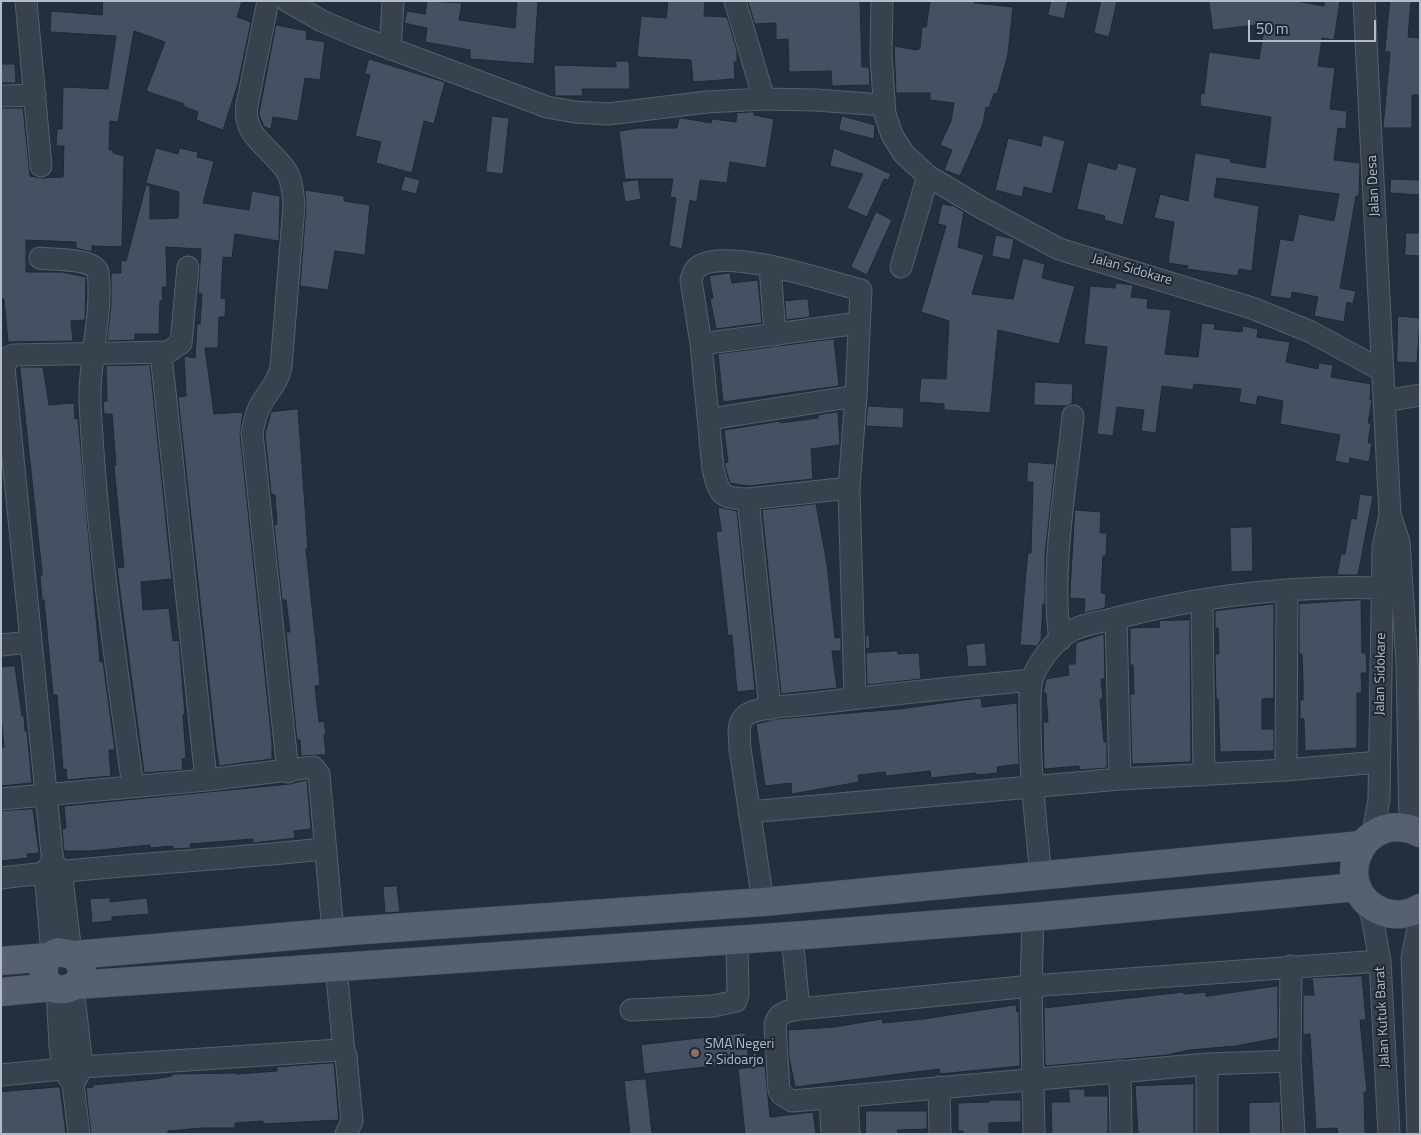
<!DOCTYPE html>
<html>
<head>
<meta charset="utf-8">
<style>
  body { margin:0 }
  #map { position:relative; width:1421px; height:1135px; overflow:hidden; background:#242f3e; font-family:"Titillium Web",sans-serif }
  canvas { display:block }
  .frame { position:absolute; inset:0; border:2px solid #b4bcc9; pointer-events:none }
  .scale { position:absolute; left:1248px; top:20px; width:128px; height:22px; box-sizing:border-box; border:2px solid #b4bcc9; border-top:0; padding-left:6px; font-size:15px; line-height:18px; white-space:nowrap; color:#b4bcc9; -webkit-text-stroke:4px #1d2633; paint-order:stroke }
</style>
</head>
<body>
<div id="map">
<canvas width="1421" height="1135"></canvas>
<div class="frame"></div>
<div class="scale">50 m</div>
</div>
<script>
const c = document.querySelector('canvas').getContext('2d');
c.lineJoin = 'round';
function fill(path, color) { c.fillStyle = color; c.fill(path, 'evenodd'); }
function strokePath(path, color, width, dash) { c.strokeStyle = color; c.lineWidth = width; c.lineCap = dash ? 'butt' : 'round'; c.setLineDash(dash || []); c.stroke(path); }
function write(font, color, halo, rows, align = 'center') {
  c.font = font + ' "Titillium Web",sans-serif'; c.lineWidth = 4; c.setLineDash([]); c.textBaseline = 'middle'; c.strokeStyle = halo; c.fillStyle = color; for (const [text, x, y, turn = 0] of rows) {
    c.save(); c.translate(x, y); c.rotate((+turn || 0) * Math.PI / 180); c.textAlign = isNaN(turn) ? turn : align; if (halo) c.strokeText(text, 0, 0); c.fillText(text, 0, 0); c.restore();
  }
}
const building = new Path2D(`
  M103,1H242L237,17L251,22L238,84L223,130L196,120L198,112L183,106L184,104L146,91L165,42L134,31L118,122L110,121L109,150H113V153L124,156L122,247L92,246V252L76,248V242L26,240V272H62L86,277L85,320L71,321L73,341L8,342L4,299H1V108H23L30,176L42,178L63,177L64,146H56L57,129H62L63,87L108,89L116,36L50,32L51,11L102,15Z
  M427,1L462,3L459,20L515,28L517,1H538L534,64L470,59V50L425,42L427,28L404,23L407,11L425,14Z
  M668,1H705L704,16L727,17L737,50V62H734L735,79L693,82L691,60L637,57L641,16L666,18Z
  M748,1H860L862,67H869L870,85L832,86L831,71L789,72L788,39L776,40V23L755,24Z
  M930,1H975L974,3L1013,7L1008,54L997,94L994,93L989,108L986,107L983,124L960,176L944,170L952,150L940,145L951,121L954,103L930,100V93H896L894,46L917,50L920,48L922,27H926Z
  M1051,1H1068L1064,19L1048,15Z
  M1101,1H1117L1109,37L1094,33Z
  M1209,1H1296L1324,6V1H1340L1334,40L1322,38L1318,66L1335,68L1330,109L1347,111L1346,129L1338,128L1334,160L1360,163L1359,196H1356L1340,288L1356,291L1353,304L1347,302L1344,322L1314,316L1318,297L1292,292L1291,299L1270,296L1280,239L1293,241L1299,214L1334,221L1339,194L1217,178L1214,197L1259,206L1252,271L1239,269L1238,276L1187,269L1188,266L1168,263L1174,222L1154,218L1160,194L1188,201L1195,153L1231,159L1230,162L1265,168L1271,117L1200,106L1201,93L1204,94L1209,52L1259,59L1265,24L1213,30Z
  M1390,1H1411L1408,37L1420,38V95H1412V128H1383L1390,52H1385Z
  M276,25L307,31L306,39L325,42L320,80L305,78L298,121L273,117L271,129L264,127L259,114Z
  M369,59L445,82L434,124L424,121L412,173L376,163L381,142L355,136L370,75L365,74Z
  M616,61H629L630,89H582L583,96H555L554,65L616,67Z
  M1,64H15L16,83H1Z
  M754,112V115L774,119L766,168L730,162L727,183L700,180L697,202L690,200L682,249L669,246L676,198L670,197L673,179H625L619,131L640,128H677L679,118H682L711,123L712,119L736,122L737,113Z
  M492,116L509,118L503,174L486,172Z
  M842,116L875,125L874,139L839,130Z
  M1043,135L1065,141L1052,194L1024,187L1022,197L995,190L1008,138L1041,146Z
  M156,148L178,154L179,148L198,152L197,157L214,161L203,203L249,210L252,191L280,196L279,241L235,234L232,258L223,257L221,298L226,299L225,317H219L218,348H205L214,414L243,412L240,434L272,742V759L219,766L216,747L178,397L186,396L184,356L195,358L197,324H200L202,294L198,293L201,249L166,247L167,287H162L163,301H160L159,334H135V340L107,341L111,304V273H121V260L126,261L146,185L150,186V219L178,218L179,192L146,183Z
  M834,148L891,174L888,180L884,179L867,217L847,208L863,174L830,166Z
  M1088,162L1116,170L1118,163L1137,168L1123,225L1104,220L1105,216L1077,209Z
  M405,176L420,180L416,194L401,190Z
  M1391,179L1420,180V195L1390,193Z
  M638,180L641,199L625,202L622,182Z
  M305,190L344,196V201L370,205L365,255L335,251L328,290L300,286L306,207Z
  M942,204L954,206L964,212L958,247L984,255L972,294L1013,299L1023,258L1045,264L1042,278L1075,286L1059,344L998,330L990,413L944,410V404L919,402L921,378L946,379L949,321L921,312L946,226L938,224Z
  M876,212L892,220L867,275L851,267Z
  M1406,233H1420V256L1405,255Z
  M996,235L1014,239L1010,260L992,256Z
  M730,273L732,283L758,280L762,323L716,329L710,299L713,298L709,276Z
  M1116,283L1133,285L1131,297L1148,299L1147,308L1171,310L1165,354L1198,357L1202,323L1215,324L1214,329L1242,332L1243,326L1258,329L1257,337L1290,342L1286,362L1318,369L1319,363L1333,365L1331,377L1371,384L1370,400H1372L1368,423H1371L1368,443H1372L1369,462L1350,458L1349,464L1335,461L1340,435L1280,424L1283,401L1258,396L1256,405L1239,402L1241,389L1194,384L1193,390L1162,386L1156,433L1141,431L1144,410L1117,407L1113,436L1097,434L1107,347L1084,344L1090,286L1115,288Z
  M808,299L810,317L786,320L785,301Z
  M1398,316L1420,318L1417,363L1397,362Z
  M834,339L839,386L723,402L718,354Z
  M150,365L172,579L141,582L143,610L169,608L173,641L179,640L185,715H183L186,758L182,759L183,770L144,773L117,568L124,567L115,477L114,465H116L112,414H104L103,401H107L106,366Z
  M20,367H43L49,405L74,403L75,419L78,418L100,662H103L115,750H109L111,776L67,780L66,769L63,770L57,695H53L44,600H42L40,575H42Z
  M1035,382L1073,384L1072,404L1066,406L1034,405Z
  M868,406L904,408L903,428L866,426Z
  M298,409L308,549H306L319,673L320,686H315L319,722L324,721L326,734L324,735L326,755H318L301,756L300,740H297L286,632H290L286,600H282L274,525L277,524L275,495L271,494L265,434L271,412Z
  M838,412L840,445L811,449L813,479L748,486L730,483L725,467V463L728,462L724,430L780,421V423L818,418V415Z
  M1028,462L1055,464L1045,556V604H1043L1041,640L1037,646L1020,645L1026,571L1028,553H1031L1033,482H1027Z
  M1360,494L1373,496L1358,575H1337L1341,554H1345L1351,518L1356,519Z
  M816,504L827,564L835,638L841,637V651H832L837,688L781,694L762,510Z
  M718,507L737,511L755,690L737,692L732,635L728,636L716,532L721,531Z
  M1075,510L1101,512L1100,533H1107L1106,556H1103L1101,593H1106L1105,608L1084,613L1085,599L1070,598Z
  M1252,527L1253,571L1231,572L1230,528Z
  M1361,600L1362,653H1366L1367,673H1361L1362,693H1357V748L1305,751L1304,719H1300V700H1303V681L1302,654H1299V604Z
  M1274,604V698L1262,699V729H1274V751L1220,752L1218,699H1216L1215,654H1219L1218,628H1215V611Z
  M1190,620L1191,762L1132,764L1130,694H1134L1133,665H1130V628L1160,627L1159,621Z
  M1104,634L1105,679H1101L1103,699H1100L1104,742H1107V768L1079,770V766L1044,769L1043,722H1048L1046,693H1043L1046,679L1069,675L1068,664H1075L1076,643Z
  M866,635H869L870,648L866,649Z
  M985,643L987,666L968,667L966,645Z
  M897,651L898,654L919,653L921,679L867,685L866,653Z
  M15,666L22,716H24L25,731H27L32,783L1,786V748L4,747L1,716V667Z
  M981,698L982,707L1017,703L1019,764L997,767L998,773L976,775V773L931,778L930,771L886,776L885,772L858,775L859,782L792,794L791,783L765,786L756,724L777,719L899,709Z
  M307,780L311,829L294,831L295,838L253,843V839L190,844L191,848L173,849V846L150,848V845L90,851H64L62,829L66,828L64,806L290,784Z
  M33,809L39,853L27,854L28,858L1,861V811Z
  M397,886L400,912L385,913L383,887Z
  M110,898V902L147,898L149,914L112,917V921L92,923L90,899Z
  M1362,976L1366,1020H1360L1367,1092H1364L1365,1134H1338L1337,1128L1316,1129L1310,1034L1303,1035V995H1314L1312,978Z
  M1278,986V1038L1236,1046L1189,1050L1167,1055L1046,1066L1045,1063L1044,1008L1183,992L1184,994L1206,992V996Z
  M1016,1005L1017,1012L1019,1011L1020,1066L940,1074L939,1069L795,1087L789,1057L788,1030L834,1027L882,1019L883,1023L923,1019Z
  M745,1033L749,1062L644,1074L641,1045Z
  M334,1063L339,1120L263,1124V1121L235,1123V1128H202L168,1131V1134H91L86,1088L93,1087V1085L154,1079L172,1076V1074L236,1073V1074L277,1071V1067Z
  M765,1066L770,1117L813,1112L816,1134H745L738,1069Z
  M646,1079L652,1134H630L624,1081Z
  M1194,1084V1134H1138L1135,1086Z
  M60,1087L66,1134H1V1092Z
  M1069,1089H1085V1096H1108V1134H1052L1051,1102H1069Z
  M989,1100H1021V1122L989,1123V1134H963V1131H958V1103L989,1102Z
  M1280,1102L1281,1134H1249V1103Z
  M866,1111H927V1129L897,1130L898,1134H866Z`);
const minor = new Path2D(`
  M26,1L41,166
  M268,1L247,105C242,135 269,147 285,169C292,179 293,193 294,206L281,367C278,383 268,391 260,406C255,415 254,423 252,433L288,772
  M287,1L322,21L357,36L547,107L575,112L608,114L707,102L764,99L816,100L883,105
  M735,1L764,99
  M882,1L881,55L885,114L892,135L904,154L928,176L980,207L1059,249L1252,308L1311,332L1383,371
  M1364,1L1390,515L1383,547L1379,799L1373,834
  M390,49L393,1
  M1,96L35,95
  M40,258C54,260 93,258 98,272C103,313 89,358 90,401C96,530 115,658 133,786
  M770,266L775,335
  M901,267L928,176
  M701,344L859,323
  M161,354L206,780
  M1385,401L1420,395
  M710,419L856,396
  M849,488L748,499C721,499 719,494 713,469L701,344L691,280C693,273 694,269 701,265C734,249 825,281 861,290L856,396L849,488L855,698
  M748,499L770,709
  M1390,515L1399,542L1407,663L1410,828
  M1202,600L1204,775
  M1116,618L1120,779
  M1060,640C1050,570 1066,486 1073,416
  M1,645L30,642
  M1286,770L1287,590
  M1,799L206,780L313,767L319,774L333,932
  M749,812L1120,779L1286,770L1379,762
  M1041,876C1036,825 1030,773 1030,721C1030,708 1029,693 1032,680C1037,664 1052,644 1066,634C1080,624 1099,623 1116,618C1202,596 1293,585 1382,588
  M1,878C105,865 209,861 313,850L325,845
  M1366,901L1372,917L1380,961L1389,1134
  M763,902L740,749C740,738 736,724 745,716C757,706 793,706 809,704C883,695 958,687 1032,680
  M1033,917L1031,986L1034,1134
  M792,936L799,1009
  M71,953L61,871L53,862L52,854L4,367L9,357L13,355L168,352L181,343L188,267
  M52,954L45,872L52,862
  M1291,966L1290,1061L1294,1134
  M336,967L344,1052
  M73,987L82,1067L76,1079
  M57,989L60,1046L63,1068L73,1084L79,1134
  M631,1010L713,1006L736,1001L738,995L737,940
  M1290,1061L1207,1064L792,1101L782,1095L779,1090L775,1025C777,1012 788,1011 799,1009L1031,986L1380,961
  M1207,1064V1134
  M1120,1071L1121,1134
  M1,1075L82,1067L339,1050L344,1052L346,1056L352,1121L346,1134
  M939,1087L940,1134
  M830,1098L832,1134
  M847,1098L849,1134
  M1418,1134L1412,957L1420,919`);
const major = new Path2D(`
  M1420,833C1360,805 1327,890 1383,912C1395,916 1409,915 1420,908
  M74,955C103,989 40,1005 44,969C44,960 50,955 58,952L74,955L350,931L763,902L1362,845
  M1,961L48,957
  M76,985L792,936L1033,917L1357,887
  M1,992L53,987`);
const markers = [
  [695,1053,5,"#8d6e63"]
];
const streetNames = [
  ["Jalan Desa",1374,186,-93],
  ["Jalan Sidokare",1132,270,16],
  ["Jalan Sidokare",1381,674,-89],
  ["Jalan Kutuk Barat",1383,1017,-93]
];
const poiNames = [
  ["SMA Negeri",705,1045],
  ["2 Sidoarjo",705,1061]
];
fill(building, '#455162');
strokePath(building, '#1f2835', 1);
strokePath(minor, '#565f6c', 23);
strokePath(major, '#414a57', 29);
strokePath(minor, '#38414e', 21);
strokePath(major, '#56606e', 28);
for (const [x, y, r, color] of markers) { const dot = new Path2D(); dot.arc(x, y, r, 0, 2 * Math.PI); c.fillStyle = color; c.fill(dot); strokePath(dot, '#1d2633', 2); }
write('14px', '#b4bcc9', '#1d2633', streetNames);
write('14px', '#b4bcc9', '#1d2633', poiNames, 'left');
</script>
</body>
</html>
